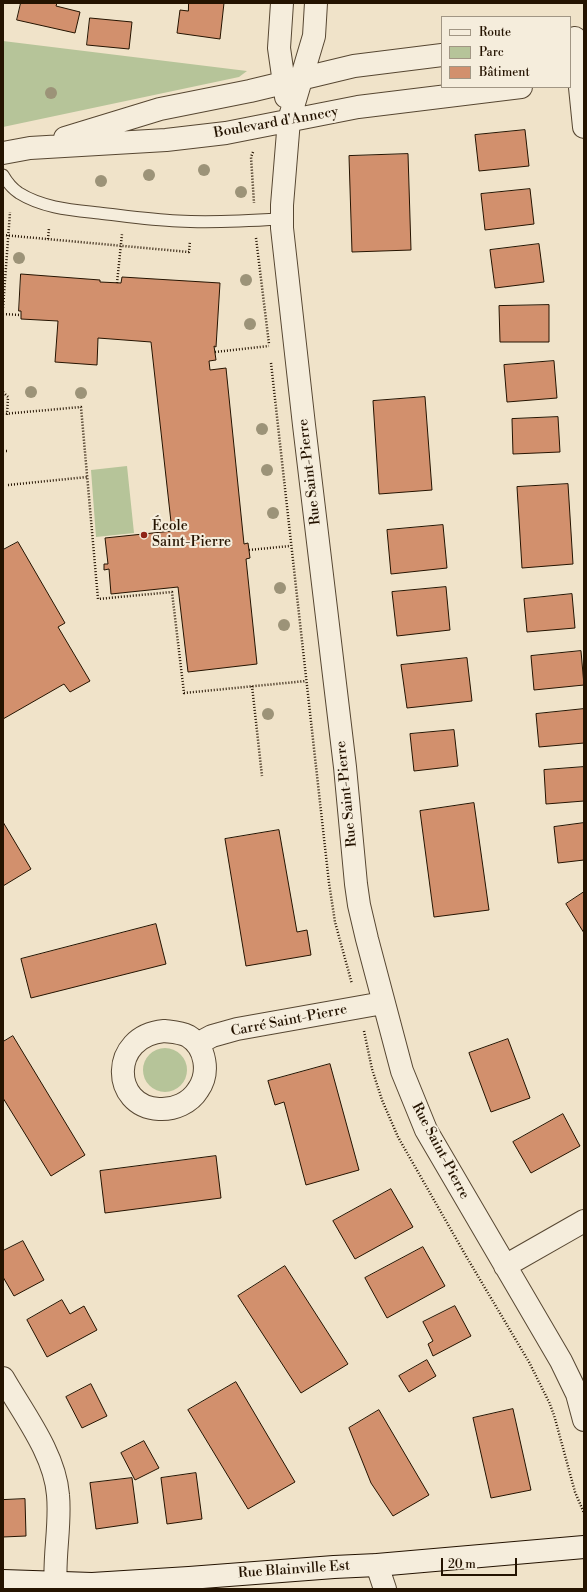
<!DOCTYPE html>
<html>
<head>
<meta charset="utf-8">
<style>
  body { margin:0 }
  #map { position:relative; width:587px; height:1592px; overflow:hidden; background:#f0e3c9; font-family:"Libre Bodoni",serif }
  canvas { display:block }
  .frame { position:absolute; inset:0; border:4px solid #241300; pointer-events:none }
  .legend { position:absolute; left:441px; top:16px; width:130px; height:72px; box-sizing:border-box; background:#f5eddc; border:1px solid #a19684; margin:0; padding:5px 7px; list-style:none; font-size:12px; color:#241300 }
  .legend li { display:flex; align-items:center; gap:8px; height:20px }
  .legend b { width:20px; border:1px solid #a19684 }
  .scale { position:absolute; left:441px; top:1558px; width:76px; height:18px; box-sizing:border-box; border:2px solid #241300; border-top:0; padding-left:5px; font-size:12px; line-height:14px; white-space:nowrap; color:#241300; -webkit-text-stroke:3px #f5eddc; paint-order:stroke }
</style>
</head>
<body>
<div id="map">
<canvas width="587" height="1592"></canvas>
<div class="frame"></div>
<ul class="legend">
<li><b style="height:5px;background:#f5eddc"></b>Route</li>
<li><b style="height:11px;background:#b6c499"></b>Parc</li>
<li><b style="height:11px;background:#d2906d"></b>Bâtiment</li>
</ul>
<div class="scale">20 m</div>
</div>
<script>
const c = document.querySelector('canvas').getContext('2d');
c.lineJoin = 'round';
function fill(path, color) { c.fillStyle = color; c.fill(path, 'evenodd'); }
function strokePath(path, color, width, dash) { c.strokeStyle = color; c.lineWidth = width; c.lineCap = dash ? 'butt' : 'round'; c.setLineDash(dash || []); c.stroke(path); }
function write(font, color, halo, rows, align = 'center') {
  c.font = font + ' "Libre Bodoni",serif'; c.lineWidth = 4; c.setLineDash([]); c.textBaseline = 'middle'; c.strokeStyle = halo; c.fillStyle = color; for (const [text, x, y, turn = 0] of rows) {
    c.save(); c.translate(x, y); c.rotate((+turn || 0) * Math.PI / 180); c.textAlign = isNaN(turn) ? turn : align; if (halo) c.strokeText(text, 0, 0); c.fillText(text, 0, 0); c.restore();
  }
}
const green = new Path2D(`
  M3,41L247,71L239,77L3,127Z
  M127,466L134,533L96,537L91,470Z
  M143 1070a22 22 0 1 1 44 0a22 22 0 1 1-44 0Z`);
const building = new Path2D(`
  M21,3H57L56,6L80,12L75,33L17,20Z
  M189,3H224L220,39L177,33L180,10L188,11Z
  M90,18L132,22L129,49L87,45Z
  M525,130L529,166L479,171L475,135Z
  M408,154L411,250L352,252L349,156Z
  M530,189L534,224L485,230L481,194Z
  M539,244L544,282L495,288L490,250Z
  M21,274L100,280V282L121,283L122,277L220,283L216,347L214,346L216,360L209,361L210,370L226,368L244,544L248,543L250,558L246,559L257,664L188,672L178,587L111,594L109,569L104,570V564H108L105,538L172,531L151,342L98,338L97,365L55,362L58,321L21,319V311H19Z
  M549,305V342H500L499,306Z
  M554,361L557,398L507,402L504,365Z
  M425,397L432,490L379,494L373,401Z
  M558,417L560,452L513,454L512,419Z
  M568,484L573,564L522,568L517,487Z
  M443,525L447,568L391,574L387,530Z
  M18,542L65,623L58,627L90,681L70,692L64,684L3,719V550Z
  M446,587L450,630L397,636L392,592Z
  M572,594L575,628L527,632L524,599Z
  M581,651L584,685L534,690L531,656Z
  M467,658L472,701L407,708L401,665Z
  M584,709V743L539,747L536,714Z
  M454,730L458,766L414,771L410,734Z
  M584,767V801L546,804L544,770Z
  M474,803L489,910L434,917L420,811Z
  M3,822L31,869L3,886Z
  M584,823V860L558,863L554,827Z
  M279,830L297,932L307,930L311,955L246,966L225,839Z
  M584,892V933L566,904Z
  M156,924L166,964L31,998L21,959Z
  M13,1036L85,1155L51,1176L3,1098V1042Z
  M508,1039L530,1098L491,1112L469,1053Z
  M330,1064L359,1170L306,1185L284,1102L275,1105L268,1081Z
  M563,1114L580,1146L531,1173L513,1142Z
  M216,1156L221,1198L105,1213L100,1171Z
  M391,1189L413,1227L355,1259L333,1221Z
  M23,1241L44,1280L14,1296L3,1277V1251Z
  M423,1247L445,1286L387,1318L365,1278Z
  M285,1266L348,1364L301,1393L238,1296Z
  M62,1300L70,1314L84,1306L97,1330L47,1357L27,1320Z
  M455,1306L471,1336L433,1356L428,1344L433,1341L423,1322Z
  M427,1360L436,1376L409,1392L399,1376Z
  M236,1382L295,1482L248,1509L188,1410Z
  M91,1384L107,1416L82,1428L66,1397Z
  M513,1409L531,1490L491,1498L473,1418Z
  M379,1410L429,1495L393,1516L371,1483L349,1428Z
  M144,1441L159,1468L135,1480L121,1453Z
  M196,1473L202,1519L167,1524L161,1478Z
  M132,1478L138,1523L96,1529L90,1483Z
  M25,1499L26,1536L3,1537V1500Z`);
const path = new Path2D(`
  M253,152L251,157L254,203
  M3,235L189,252L190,241
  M256,238L269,344
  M48,239L49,228
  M117,283L122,234
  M3,308L10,212
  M3,314L21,315
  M215,352L269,346
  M271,363L329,883L335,922L352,984
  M3,392L8,397L7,415
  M3,414L81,407L98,599L172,592L184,693L306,681
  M3,451H7
  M8,485L87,477
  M249,550L290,546
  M252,686L262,776
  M364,1031L372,1069L382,1100L398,1137L466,1256L529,1362L549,1402L554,1415L575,1492L584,1513`);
const lane = new Path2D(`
  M3,175C7,182 13,189 19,193C43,208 72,210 99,213C125,216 151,220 178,221C213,223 247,221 282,219`);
const street = new Path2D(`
  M282,3L279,48L286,97
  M316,3L314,36L289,120L282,205V228L304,425L345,767L356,884L359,905L367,939L402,1071L426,1130L561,1361L577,1394L584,1420
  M575,38L584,127
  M65,138L160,109L250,91L354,66L442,55
  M3,153L30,148L166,140L226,133L358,107L521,87
  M164,1031C172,1032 180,1032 188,1036C206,1047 210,1073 198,1090C190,1103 174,1110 159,1109C111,1107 109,1036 164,1031Z
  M197,1044L212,1036L237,1029L383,1003
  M505,1266L584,1221
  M3,1378C23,1413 55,1454 58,1495C61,1526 53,1558 56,1589
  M377,1565L385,1589`);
const secondary = new Path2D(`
  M3,1581L92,1584L189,1578L334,1567L377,1565L584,1547`);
const trees = [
  [51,93],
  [204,170],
  [149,175],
  [101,181],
  [241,192],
  [19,258],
  [246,280],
  [250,324],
  [31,392],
  [81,393],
  [262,429],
  [267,470],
  [273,513],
  [280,588],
  [284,625],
  [268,714]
];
const markers = [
  [144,535,4,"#8f2418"]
];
const streetNames = [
  ["Boulevard d'Annecy",276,123,-10],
  ["Rue Saint-Pierre",310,472,-97],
  ["Rue Saint-Pierre",347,794,-96],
  ["Carré Saint-Pierre",289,1021,-11],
  ["Rue Saint-Pierre",440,1151,62],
  ["Rue Blainville Est",294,1570,-4]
];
const poiNames = [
  ["École",152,527],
  ["Saint-Pierre",152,543]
];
fill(green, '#b6c499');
fill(building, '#d2906d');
strokePath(building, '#241300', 1);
strokePath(lane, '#574732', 13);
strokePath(street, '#574732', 24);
strokePath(secondary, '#241300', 24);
strokePath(path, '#241300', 2.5, [1, 2]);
strokePath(lane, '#f5eddc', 11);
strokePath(street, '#f5eddc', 22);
strokePath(secondary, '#f5eddc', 22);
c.fillStyle = '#9c9378';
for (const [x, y] of trees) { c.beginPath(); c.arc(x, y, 6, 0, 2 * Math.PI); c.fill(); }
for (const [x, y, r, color] of markers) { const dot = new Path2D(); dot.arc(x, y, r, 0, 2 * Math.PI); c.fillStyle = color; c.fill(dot); strokePath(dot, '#f5eddc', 1.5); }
write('14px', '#241300', '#f5eddc', streetNames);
write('14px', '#241300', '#f5eddc', poiNames, 'left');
</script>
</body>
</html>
